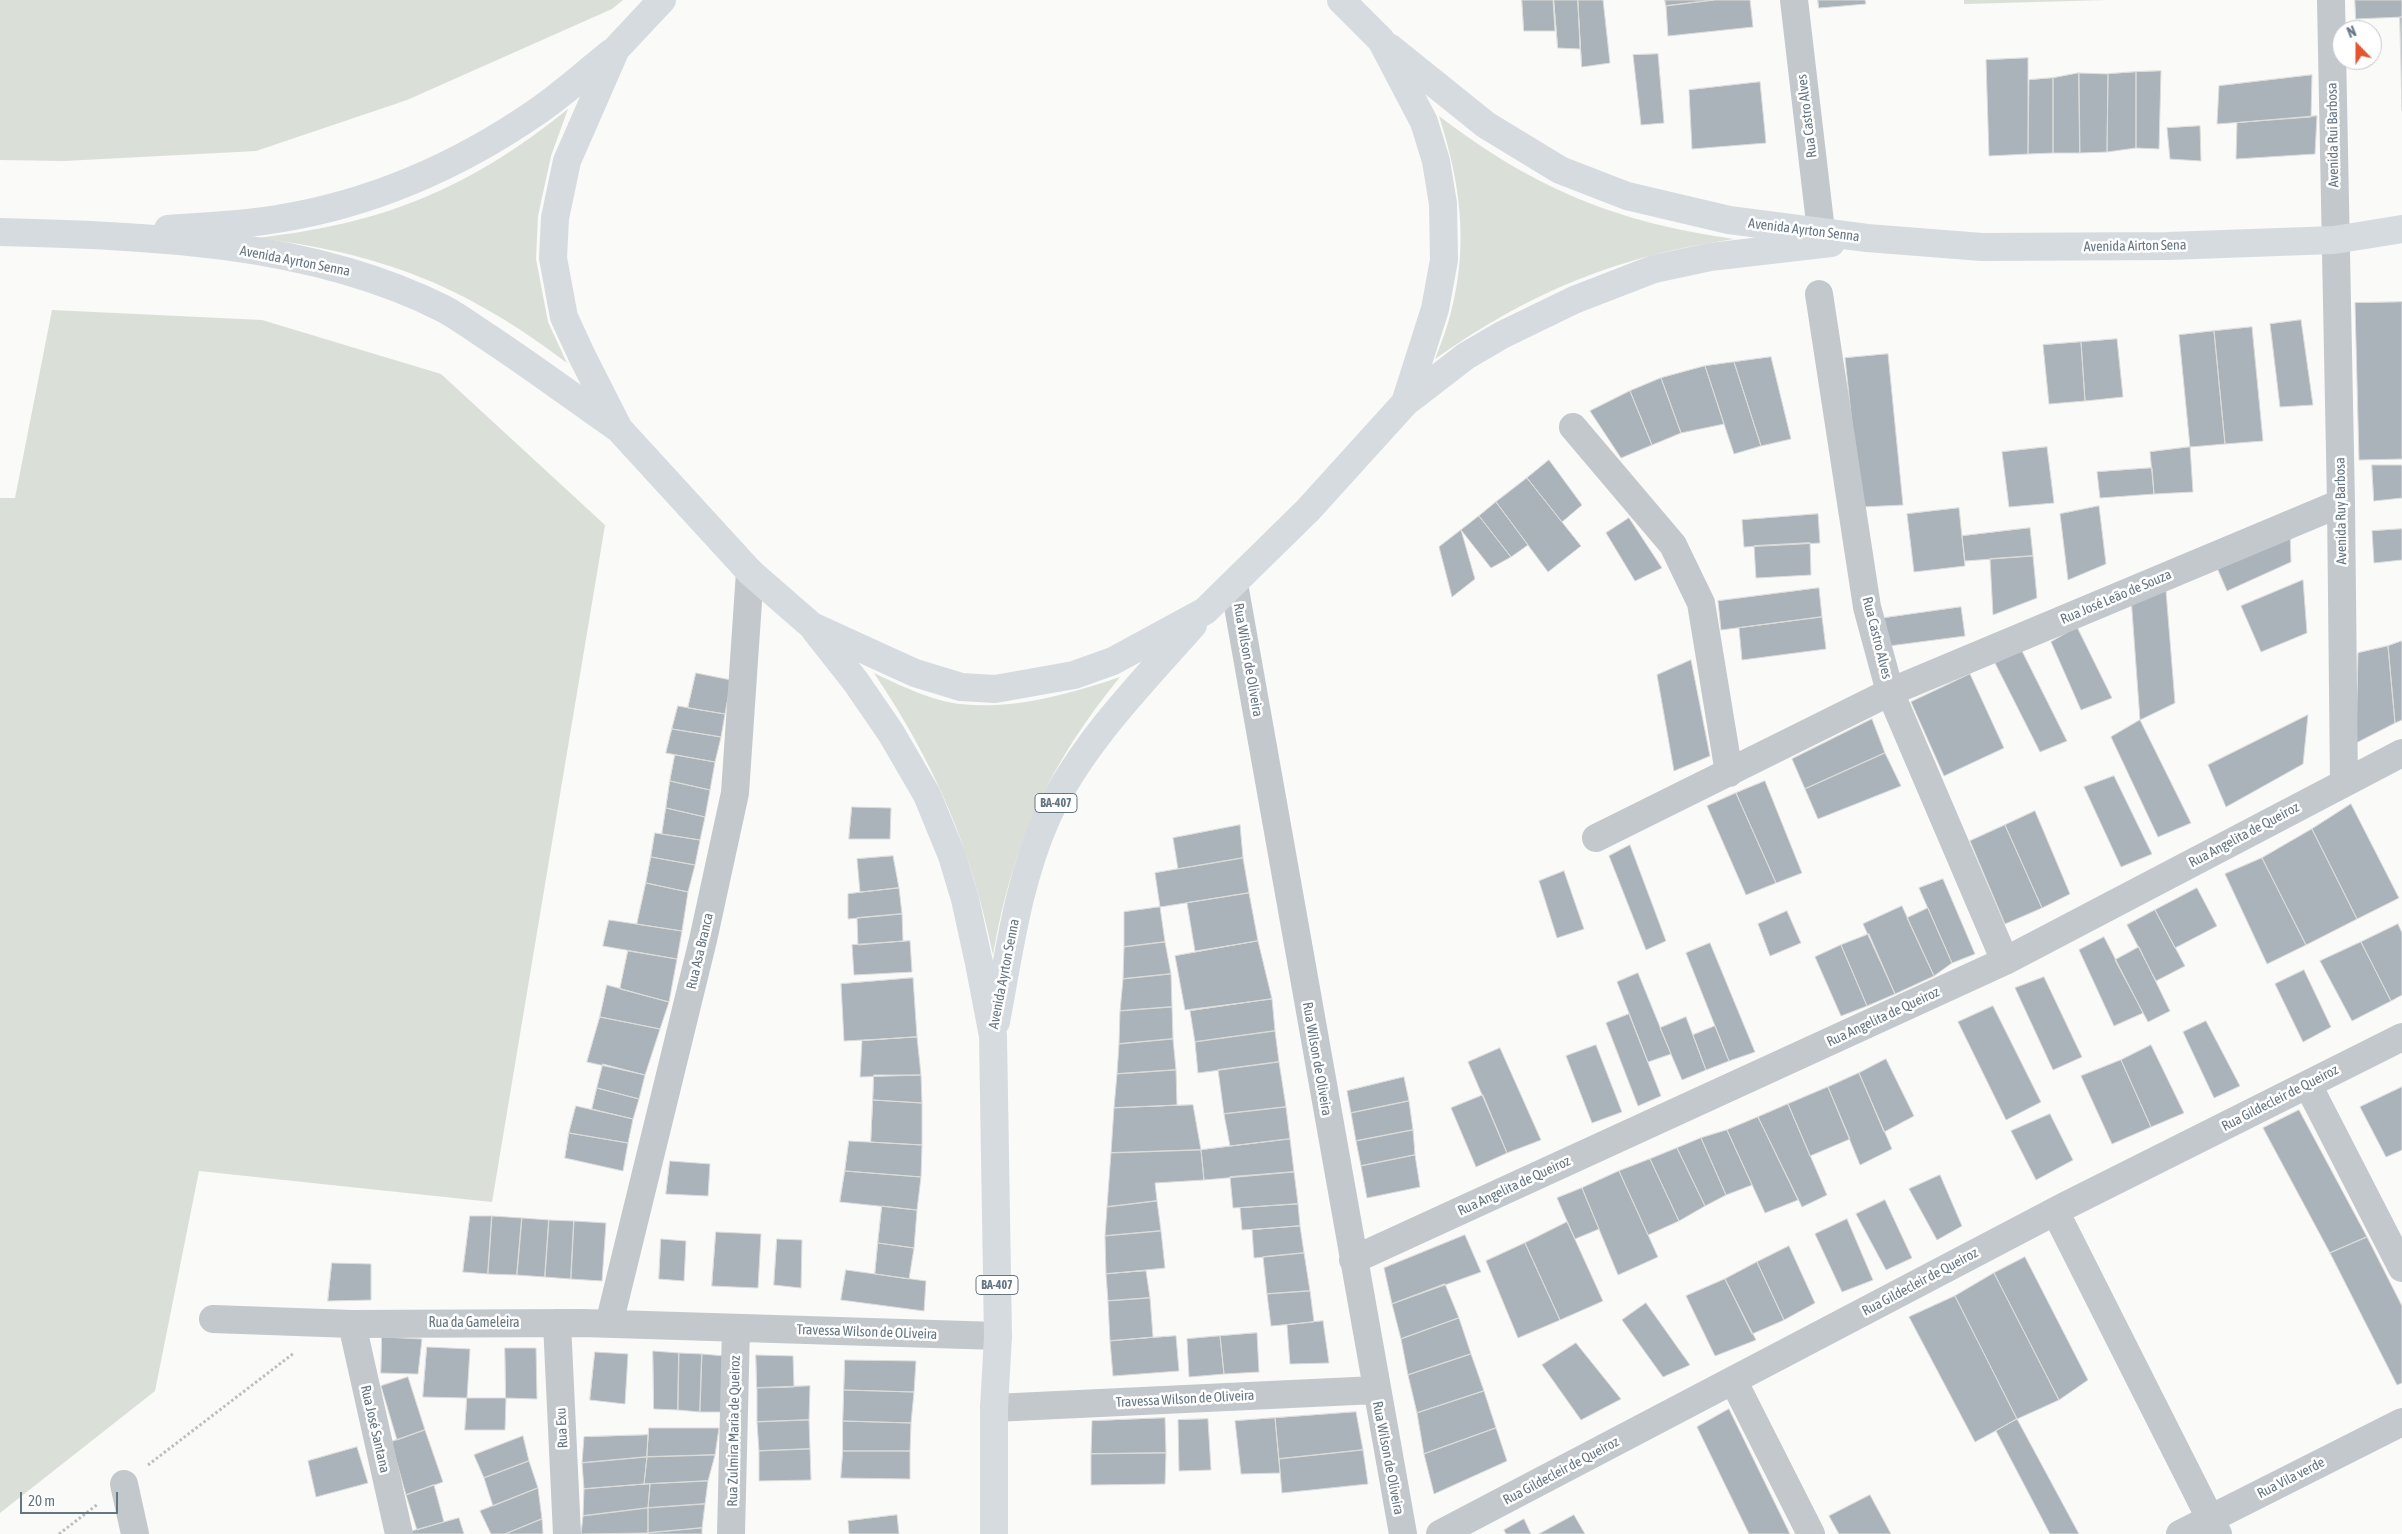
<!DOCTYPE html>
<html>
<head>
<meta charset="utf-8">
<style>
  body { margin:0 }
  #map { position:relative; width:2402px; height:1534px; overflow:hidden; background:#fafaf8; font-family:"Asap Condensed",sans-serif }
  canvas { display:block }
  .north { position:absolute; left:2332px; top:20px; width:50px; height:50px; box-sizing:border-box; background:#fff; border:1px solid #c1c8cd; border-radius:50%; rotate:338deg; font-size:14px; font-weight:700; line-height:20px; text-align:center; color:#657683 }
  .north::after { content:''; display:block; margin:auto; width:18px; height:22px; background:#e4572e; clip-path:polygon(50% 0,100% 100%,50% 72%,0 100%) }
  .scale { position:absolute; left:20px; top:1492px; width:98px; height:22px; box-sizing:border-box; border:2px solid #657683; border-top:0; padding-left:6px; font-size:15px; line-height:18px; white-space:nowrap; color:#657683; -webkit-text-stroke:4px #fff; paint-order:stroke }
</style>
</head>
<body>
<div id="map">
<canvas width="2402" height="1534"></canvas>
<div class="north">N</div>
<div class="scale">20 m</div>
</div>
<script>
const c = document.querySelector('canvas').getContext('2d');
c.lineJoin = 'round';
function fill(path, color) { c.fillStyle = color; c.fill(path, 'evenodd'); }
function strokePath(path, color, width, dash) { c.strokeStyle = color; c.lineWidth = width; c.lineCap = dash ? 'butt' : 'round'; c.setLineDash(dash || []); c.stroke(path); }
function write(font, color, halo, rows, align = 'center') {
  c.font = font + ' "Asap Condensed",sans-serif'; c.lineWidth = 5; c.setLineDash([]); c.textBaseline = 'middle'; c.strokeStyle = halo; c.fillStyle = color; for (const [text, x, y, turn = 0] of rows) {
    c.save(); c.translate(x, y); c.rotate((+turn || 0) * Math.PI / 180); c.textAlign = isNaN(turn) ? turn : align; if (halo) c.strokeText(text, 0, 0); c.fillText(text, 0, 0); c.restore();
  }
}
const green = new Path2D(`
  M0,0H623L612,9L407,100L256,151L64,161L0,160Z
  M1964,0H2106L1964,4Z
  M568,109L551,156L538,216L536,259L548,322L567,363C468,287 379,252 256,238C383,224 469,189 568,109Z
  M1439,116C1535,189 1615,222 1734,239C1618,256 1531,291 1435,359C1441,344 1447,328 1451,312C1469,243 1460,182 1439,116Z
  M52,310L262,320L441,374L605,525L492,1202L199,1171L155,1391L0,1513V498H15Z
  M874,673C899,685 932,701 960,704C1013,710 1070,694 1120,677C1049,764 1012,844 993,955C971,847 935,764 874,673Z`);
const building = new Path2D(`
  M1522,0H1553L1555,31H1524Z
  M1554,0H1578L1580,49L1558,48Z
  M1578,0H1603L1610,63L1582,67Z
  M1665,0H1714L1666,6Z
  M1714,0H1750L1753,27L1668,36L1666,6Z
  M1818,0H1865L1866,4L1819,8Z
  M2355,0H2402V17L2356,19Z
  M2400,17H2402V110Z
  M1658,54L1664,123L1641,125L1633,55Z
  M2028,58V154L1989,156L1986,60Z
  M2161,71L2159,149L2136,148V72Z
  M2136,72V148L2107,152L2108,74Z
  M2079,73L2080,153H2053V78Z
  M2079,73L2108,74L2107,152L2080,153Z
  M2312,75L2311,117L2217,124L2219,86Z
  M2053,78V153L2028,154L2029,80Z
  M1760,82L1766,143L1692,149L1689,90Z
  M2317,116L2315,154L2236,159L2237,123Z
  M2200,126L2201,161L2170,159L2167,128Z
  M2402,302V459L2359,460L2355,303Z
  M2301,320L2313,405L2280,407L2270,324Z
  M2252,327L2263,441L2225,444L2214,331Z
  M2214,331L2225,444L2190,447L2179,335Z
  M2117,339L2123,397L2085,401L2081,342Z
  M2081,342L2085,401L2049,404L2043,345Z
  M1888,354L1903,505L1861,507L1845,358Z
  M1771,357L1791,439L1761,446L1734,362Z
  M1734,362L1761,446L1734,454L1705,366Z
  M1705,366L1724,424L1681,433L1661,378Z
  M1661,378L1681,433L1652,445L1630,391Z
  M1630,391L1652,445L1621,458L1590,411Z
  M2047,447L2054,503L2009,507L2002,452Z
  M2190,447L2193,492L2154,494L2150,452Z
  M1549,460L1582,505L1562,522L1527,478Z
  M2372,465H2402V498L2374,501Z
  M2152,468L2154,494L2100,498L2097,472Z
  M1527,478L1581,546L1548,572L1496,502Z
  M1496,502L1528,545L1511,557L1479,516Z
  M2099,506L2106,564L2068,580L2060,514Z
  M1959,508L1965,566L1914,572L1907,514Z
  M1818,514L1820,543L1744,547L1742,520Z
  M1479,516L1511,557L1491,568L1461,530Z
  M1629,518L1662,568L1635,581L1606,533Z
  M2030,528L2033,556L1965,561L1962,536Z
  M2402,529V560L2374,563L2372,531Z
  M1461,530L1475,579L1452,597L1439,547Z
  M2290,531L2291,562L2227,591L2215,563Z
  M1810,543L1811,575L1756,578L1754,546Z
  M2033,556L2037,598L1993,615L1990,559Z
  M2303,580L2307,633L2261,652L2241,606Z
  M1819,588L1822,617L1721,630L1718,601Z
  M2166,591L2175,703L2140,720L2131,597Z
  M1961,607L1965,636L1889,646L1884,618Z
  M1822,617L1826,649L1742,660L1739,628Z
  M2077,627L2112,698L2081,710L2051,642Z
  M2402,641V720L2395,723L2388,646Z
  M2388,646L2395,723L2356,743L2358,653Z
  M2022,651L2067,741L2040,752L1995,663Z
  M1691,660L1710,756L1674,771L1657,675Z
  M696,673L731,680L725,714L688,708Z
  M1970,674L2004,748L1944,776L1911,702Z
  M678,706L725,714L721,737L672,729Z
  M2308,715L2303,764L2226,807L2208,765Z
  M1872,719L1885,753L1805,789L1792,759Z
  M2140,720L2191,823L2158,837L2111,737Z
  M672,729L721,737L715,762L666,753Z
  M1885,753L1901,786L1818,819L1805,789Z
  M675,755L715,762L710,790L670,781Z
  M2114,776L2152,854L2121,867L2084,787Z
  M670,781L710,790L705,817L666,808Z
  M1765,781L1802,873L1776,883L1736,793Z
  M1736,793L1776,883L1746,895L1707,806Z
  M2351,804L2399,898L2357,919L2312,829Z
  M852,807L891,808L890,839H849Z
  M666,808L705,817L700,840L662,834Z
  M2035,811L2070,894L2042,908L2005,825Z
  M1240,825L1243,858L1178,869L1173,838Z
  M2005,825L2042,908L2005,924L1970,841Z
  M2312,829L2357,919L2306,945L2262,858Z
  M655,833L700,840L695,865L651,857Z
  M1630,845L1666,941L1646,950L1609,856Z
  M893,856L899,888L860,892L857,859Z
  M651,857L695,865L688,892L646,883Z
  M1243,858L1249,893L1160,907L1155,873Z
  M2262,858L2306,945L2267,964L2225,874Z
  M1564,871L1584,929L1557,938L1539,881Z
  M1943,879L1975,954L1952,963L1919,888Z
  M646,883L688,892L682,931L637,924Z
  M899,888L902,914L848,919V894Z
  M2197,888L2217,926L2175,948L2155,910Z
  M1249,893L1258,941L1195,951L1187,903Z
  M1902,906L1934,976L1895,994L1863,924Z
  M1160,907L1165,942L1124,947V912Z
  M1928,908L1952,963L1934,976L1907,918Z
  M2155,910L2185,966L2156,981L2127,925Z
  M1787,911L1801,943L1770,956L1758,924Z
  M902,914L903,941L858,945L857,918Z
  M609,920L682,931L677,959L603,946Z
  M2398,924L2402,933V995L2391,1001L2361,942Z
  M1869,934L1895,994L1867,1006L1841,945Z
  M2104,937L2143,1013L2114,1026L2079,950Z
  M910,941L912,972L854,975L852,945Z
  M1258,941L1272,999L1185,1010L1175,956Z
  M1165,942L1171,974L1123,979L1124,947Z
  M2361,942L2391,1001L2352,1021L2320,961Z
  M1710,943L1755,1052L1729,1061L1686,953Z
  M1841,945L1867,1006L1841,1016L1815,957Z
  M2139,947L2170,1011L2148,1022L2115,960Z
  M628,951L677,959L669,1002L620,989Z
  M2304,970L2331,1027L2303,1042L2275,984Z
  M1638,973L1671,1054L1648,1062L1617,982Z
  M1171,974L1172,1007L1120,1011L1123,979Z
  M2044,977L2082,1057L2053,1070L2015,988Z
  M913,978L917,1037L844,1041L841,984Z
  M607,985L669,1002L660,1029L600,1017Z
  M1272,999L1275,1031L1195,1042L1190,1011Z
  M1993,1006L2041,1102L2006,1120L1958,1022Z
  M1172,1007L1173,1039L1119,1044L1120,1011Z
  M1629,1014L1661,1096L1638,1106L1606,1023Z
  M600,1017L660,1029L645,1075L587,1062Z
  M1686,1017L1706,1070L1682,1080L1660,1028Z
  M2206,1021L2240,1086L2214,1098L2183,1032Z
  M1715,1026L1729,1061L1706,1070L1693,1035Z
  M1275,1031L1279,1062L1198,1073L1195,1042Z
  M917,1037L921,1075L860,1077L862,1041Z
  M1173,1039L1176,1070L1117,1074L1119,1044Z
  M1596,1045L1622,1112L1592,1123L1566,1056Z
  M2151,1045L2184,1113L2151,1127L2121,1060Z
  M1500,1048L1541,1140L1507,1153L1468,1062Z
  M1886,1059L1914,1116L1884,1132L1859,1073Z
  M2121,1060L2151,1127L2112,1144L2081,1076Z
  M1279,1062L1286,1107L1224,1114L1218,1070Z
  M603,1064L645,1075L639,1099L597,1088Z
  M1176,1070L1177,1105L1114,1108L1117,1074Z
  M1859,1073L1892,1149L1860,1165L1828,1087Z
  M874,1075H921L922,1103L873,1100Z
  M1404,1077L1409,1101L1351,1113L1347,1091Z
  M1828,1087L1850,1139L1810,1156L1788,1104Z
  M2402,1087V1150L2386,1157L2360,1107Z
  M597,1088L639,1099L633,1119L592,1109Z
  M1483,1095L1507,1153L1476,1167L1451,1108Z
  M873,1100L922,1103V1145L871,1142Z
  M1409,1101L1413,1130L1356,1141L1351,1113Z
  M1788,1104L1827,1195L1802,1207L1758,1117Z
  M1193,1105L1201,1150L1111,1153L1114,1108Z
  M576,1106L633,1119L628,1143L569,1133Z
  M1286,1107L1290,1139L1230,1146L1224,1114Z
  M2299,1110L2367,1237L2330,1253L2263,1128Z
  M2050,1114L2073,1160L2036,1180L2011,1131Z
  M1758,1117L1798,1200L1765,1213L1727,1130Z
  M1413,1130L1415,1155L1361,1166L1356,1141Z
  M1727,1130L1752,1185L1726,1195L1701,1138Z
  M569,1133L628,1143L623,1171L565,1158Z
  M1701,1138L1726,1195L1705,1206L1677,1148Z
  M1290,1139L1294,1172L1204,1180L1201,1150Z
  M849,1141L922,1145L921,1177L845,1171Z
  M1677,1148L1705,1206L1679,1221L1650,1159Z
  M1201,1150L1204,1180L1155,1183L1157,1201L1107,1207L1111,1153Z
  M1415,1155L1420,1187L1367,1198L1361,1166Z
  M1650,1159L1679,1221L1648,1235L1619,1171Z
  M670,1161L710,1164L708,1196L666,1194Z
  M845,1171L921,1177L917,1210L840,1202Z
  M1619,1171L1658,1257L1618,1275L1582,1188Z
  M1294,1172L1298,1204L1233,1208L1230,1177Z
  M1940,1175L1962,1226L1937,1240L1909,1189Z
  M1582,1188L1599,1229L1575,1239L1557,1198Z
  M1885,1200L1912,1258L1886,1270L1856,1214Z
  M1157,1201L1161,1231L1105,1236L1107,1207Z
  M1298,1204L1300,1226L1242,1230L1240,1208Z
  M882,1206L917,1210L914,1248L878,1243Z
  M470,1216H492L488,1274L463,1272Z
  M492,1216L522,1218L517,1275L488,1274Z
  M522,1218L549,1220L545,1277L517,1275Z
  M1847,1219L1873,1280L1842,1292L1815,1234Z
  M549,1220L574,1221L571,1279L545,1277Z
  M574,1221L606,1223L602,1281L571,1279Z
  M1567,1222L1603,1301L1560,1320L1525,1243Z
  M1300,1226L1304,1253L1254,1258L1252,1230Z
  M1161,1231L1165,1268L1106,1274L1105,1236Z
  M716,1232L761,1234L758,1288L712,1286Z
  M1465,1235L1481,1272L1392,1304L1384,1268Z
  M2367,1237L2402,1306V1383L2397,1385L2330,1253Z
  M661,1239L686,1241L684,1281L659,1279Z
  M777,1239L802,1240L801,1288L774,1285Z
  M878,1243L914,1248L909,1279L875,1274Z
  M1525,1243L1560,1320L1518,1338L1486,1261Z
  M1789,1246L1815,1303L1784,1320L1757,1262Z
  M1304,1253L1310,1291L1267,1294L1263,1257Z
  M2025,1257L2088,1380L2059,1400L1994,1273Z
  M1757,1262L1784,1320L1752,1334L1725,1279Z
  M332,1263L371,1264V1300L328,1301Z
  M846,1270L926,1281L924,1311L841,1300Z
  M1146,1271L1150,1298L1108,1301L1106,1274Z
  M1994,1273L2059,1400L2017,1419L1955,1296Z
  M1725,1279L1756,1340L1715,1356L1686,1296Z
  M1445,1284L1459,1318L1401,1339L1392,1304Z
  M1310,1291L1314,1322L1271,1326L1267,1294Z
  M1955,1296L2017,1419L1975,1442L1909,1317Z
  M1150,1298L1153,1337L1110,1341L1108,1301Z
  M1646,1303L1690,1365L1663,1377L1622,1320Z
  M1459,1318L1471,1354L1408,1375L1401,1339Z
  M1323,1321L1329,1363L1290,1364L1287,1325Z
  M1257,1333L1259,1372L1224,1374L1220,1336Z
  M1176,1336L1179,1371L1113,1376L1110,1341Z
  M1220,1336L1224,1374L1189,1377L1187,1339Z
  M382,1337L422,1339L418,1374L381,1373Z
  M1576,1343L1621,1399L1581,1420L1542,1365Z
  M427,1347L470,1349L467,1398L423,1397Z
  M505,1348H536L537,1399L506,1398Z
  M653,1351L679,1353L678,1410L654,1409Z
  M595,1352L628,1354L625,1404L590,1400Z
  M679,1353L702,1354L700,1412L678,1410Z
  M702,1354L725,1356L721,1412H700Z
  M1471,1354L1484,1391L1417,1413L1408,1375Z
  M756,1355L793,1356L794,1387L757,1388Z
  M845,1360L916,1361L914,1392L844,1390Z
  M408,1377L425,1430L397,1440L381,1386Z
  M810,1386L809,1420L757,1422V1388Z
  M844,1390L914,1392L911,1423L843,1421Z
  M1484,1391L1496,1428L1424,1454L1417,1413Z
  M467,1398H506L505,1430H465Z
  M1729,1409L1790,1534H1749L1697,1427Z
  M1356,1412L1363,1450L1279,1459L1275,1418Z
  M1165,1418L1166,1453L1091,1454L1092,1421Z
  M1275,1418L1280,1473L1241,1474L1235,1421Z
  M1208,1419L1211,1470L1179,1471L1178,1420Z
  M2017,1419L2079,1534H2050L1996,1431Z
  M809,1420L810,1449L759,1451L757,1422Z
  M843,1421L911,1423L910,1451H843Z
  M649,1428H719L715,1455L647,1457Z
  M1496,1428L1507,1461L1434,1494L1424,1454Z
  M425,1430L443,1482L406,1495L391,1442Z
  M648,1435L647,1457L582,1463L584,1437Z
  M523,1436L529,1461L484,1478L474,1455Z
  M357,1447L368,1483L316,1497L308,1461Z
  M810,1449L811,1480L759,1481V1451Z
  M1363,1450L1368,1484L1282,1493L1279,1459Z
  M843,1451H910V1479L841,1478Z
  M1166,1453L1165,1484L1091,1485V1454Z
  M715,1455L708,1481L644,1484L647,1457Z
  M647,1457L644,1484L584,1489L582,1463Z
  M529,1461L538,1488L493,1506L484,1478Z
  M708,1481L705,1504L648,1508L650,1484Z
  M650,1484L648,1508L583,1516L584,1489Z
  M434,1485L444,1522L417,1530L406,1495Z
  M538,1488L542,1519L505,1534H491L480,1511Z
  M1870,1495L1891,1534H1839L1829,1516Z
  M705,1504L702,1528L648,1533V1508Z
  M648,1508V1533L581,1534L583,1516Z
  M897,1515L899,1534H849L848,1521Z
  M1574,1515L1585,1534H1539Z
  M459,1518L464,1534H409V1532Z
  M542,1519L543,1534H505Z
  M1524,1519L1531,1534H1506L1504,1530Z
  M702,1528V1534H648V1533Z`);
const path = new Path2D(`
  M148,1465L294,1353
  M59,1534L98,1504`);
const minor = new Path2D(`
  M1794,0L1821,231
  M2331,0L2341,503L2344,783
  M1819,294L1867,607L1890,692L2005,961
  M1573,427L1673,545L1701,603L1729,773
  M1234,584L1403,1534
  M1596,838L1890,692L2341,503
  M2308,1085L2402,1268
  M2055,1211L2218,1534
  M1353,1260L2005,961L2402,753
  M213,1319L352,1324L583,1323L998,1336
  M557,1323L567,1534
  M352,1324L399,1534
  M609,1324L703,940L735,793L750,572
  M1733,1380L1811,1534
  M994,1408L1376,1390
  M124,1484L135,1534
  M731,1534L736,1328
  M1440,1534L2067,1205L2402,1037
  M2180,1534L2402,1422`);
const primary = new Path2D(`
  M662,0L616,49L567,161L555,218L553,258L564,317L582,356L619,429L750,572L812,626L915,673L961,687L995,689L1074,675L1113,661L1205,611L1308,510L1405,403L1435,309L1444,260L1443,204L1436,161L1424,122L1381,40L1341,0
  M1389,47L1486,125L1560,170L1627,196L1729,220L1867,238L1982,247L2168,246L2334,240L2402,229
  M168,229C204,226 242,225 277,219C371,204 460,165 538,111C564,93 588,71 612,52
  M0,232C148,236 310,241 444,309C459,317 472,327 486,336C530,365 573,397 616,427
  M1405,403L1466,356L1502,335L1574,300L1654,269L1710,257L1831,243
  M815,630L856,682L891,733L927,795L952,856L965,899L979,963L993,1036L998,1336L994,1408V1534
  M996,1022C1009,953 1018,882 1047,817C1081,744 1140,685 1193,625`);
const shields = [
  [1056,803,42],
  [997,1285,42]
];
const shieldNames = [
  ["BA-407",1056,803],
  ["BA-407",997,1285]
];
const streetNames = [
  ["Rua Castro Alves",1807,116,-97],
  ["Avenida Rui Barbosa",2333,135,-91],
  ["Avenida Ayrton Senna",1804,230,7],
  ["Avenida Airton Sena",2135,246,-1],
  ["Avenida Ayrton Senna",295,261,11],
  ["Avenida Ruy Barbosa",2341,511,-91],
  ["Rua José Leão de Souza",2116,597,-23],
  ["Rua Castro Alves",1877,638,76],
  ["Rua Wilson de Oliveira",1248,660,80],
  ["Rua Angelita de Queiroz",2244,835,-28],
  ["Rua Asa Branca",700,951,-77],
  ["Avenida Ayrton Senna",1004,974,-79],
  ["Rua Angelita de Queiroz",1883,1017,-25],
  ["Rua Wilson de Oliveira",1317,1059,80],
  ["Rua Gildecleir de Queiroz",2280,1098,-27],
  ["Rua Angelita de Queiroz",1514,1186,-25],
  ["Rua Gildecleir de Queiroz",1920,1282,-28],
  ["Rua da Gameleira",474,1323],
  ["Travessa Wilson de OLiveira",867,1332,2],
  ["Travessa Wilson de Oliveira",1185,1399,-3],
  ["Rua Exu",562,1428,-93],
  ["Rua José Santana",375,1429,77],
  ["Rua Zulmira Maria de Queiroz",734,1431,-89],
  ["Rua Wilson de Oliveira",1388,1458,79],
  ["Rua Gildecleir de Queiroz",1561,1471,-28],
  ["Rua Vila verde",2291,1478,-27]
];
fill(green, '#dadfd7');
fill(building, '#aab3b9');
strokePath(building, '#dcdcda', 1);
strokePath(path, '#bbbfc2', 3, [2.5, 2.5]);
strokePath(minor, '#c3c8cc', 28);
strokePath(primary, '#d6dbdf', 28);
for (const [x, y, w] of shields) { const box = new Path2D(); box.roundRect(x - w / 2, y - 9.5, w, 19, 4); c.fillStyle = '#fff'; c.fill(box); strokePath(box, '#657683', 1); }
write('bold 12px', '#657683', null, shieldNames);
write('14px', '#657683', '#fff', streetNames);
</script>
</body>
</html>
